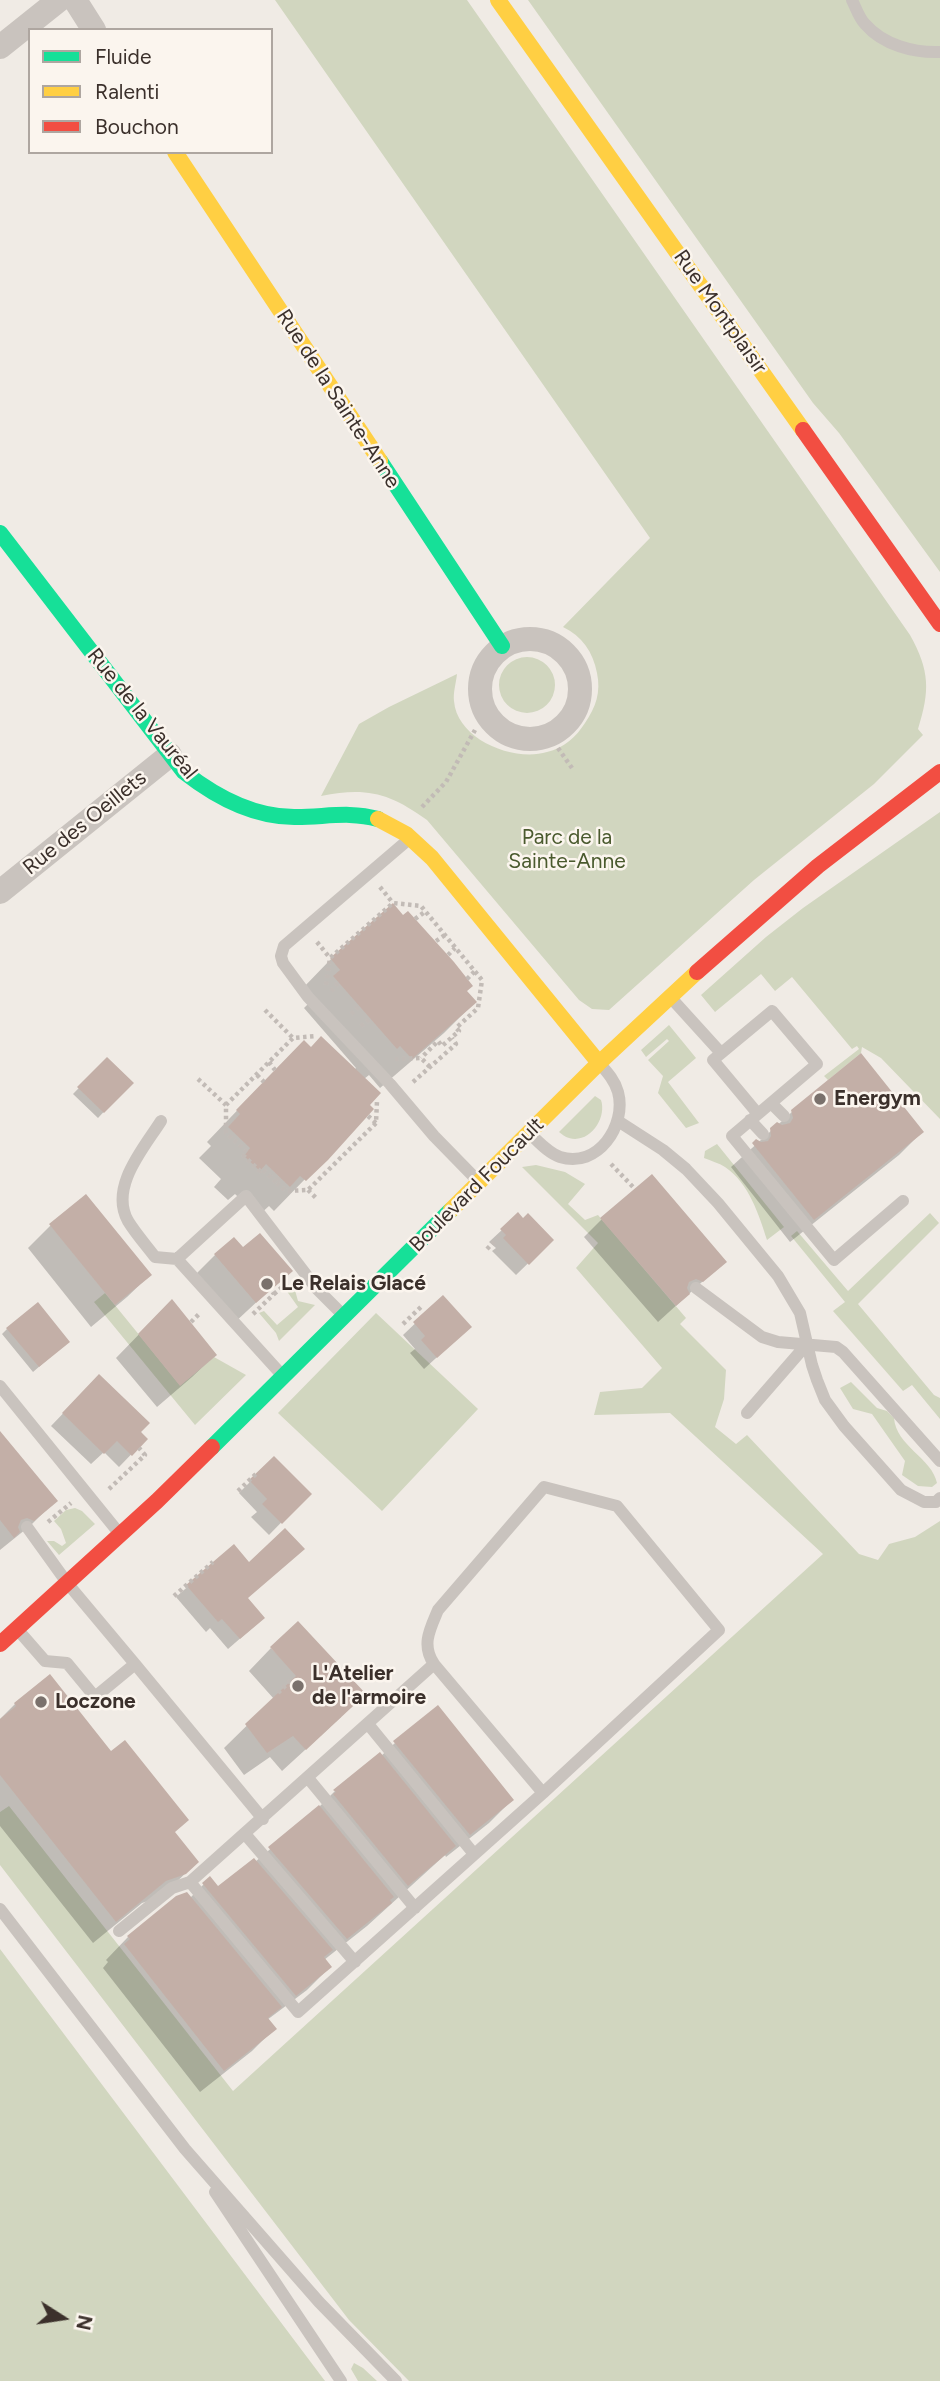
<!DOCTYPE html>
<html>
<head>
<meta charset="utf-8">
<style>
  body { margin:0 }
  #map { position:relative; width:940px; height:2381px; overflow:hidden; background:#f0ebe5; font-family:Figtree,sans-serif }
  canvas { display:block }
  .legend { position:absolute; left:28px; top:28px; width:245px; height:126px; box-sizing:border-box; background:#fbf5ee; border:2px solid #aea6a0; margin:0; padding:9px 12px; list-style:none; font-size:21px; color:#3b302b }
  .legend li { display:flex; align-items:center; gap:14px; height:35px }
  .legend b { width:35px; border:2px solid #aea6a0 }
  .north { position:absolute; left:28px; top:2283px; width:70px; height:70px; -webkit-text-stroke:5px #fbf5ee; paint-order:stroke; rotate:102deg; font-size:19px; font-weight:700; line-height:28px; text-align:center; color:#3b302b }
  .north::after { content:''; display:block; margin:auto; width:24px; height:32px; background:#3b302b; clip-path:polygon(50% 0,100% 100%,50% 72%,0 100%) }
</style>
</head>
<body>
<div id="map">
<canvas width="940" height="2381"></canvas>
<ul class="legend">
<li><b style="height:9px;background:#16e098"></b>Fluide</li>
<li><b style="height:9px;background:#ffcf43"></b>Ralenti</li>
<li><b style="height:9px;background:#f24e42"></b>Bouchon</li>
</ul>
<div class="north">N</div>
</div>
<script>
const c = document.querySelector('canvas').getContext('2d');
c.lineJoin = 'round';
function fill(path, color) { c.fillStyle = color; c.fill(path, 'evenodd'); }
function strokePath(path, color, width, dash) { c.strokeStyle = color; c.lineWidth = width; c.lineCap = dash ? 'butt' : 'round'; c.setLineDash(dash || []); c.stroke(path); }
function write(font, color, halo, rows, align = 'center') {
  c.font = font + ' Figtree,sans-serif'; c.lineWidth = 5; c.setLineDash([]); c.textBaseline = 'middle'; c.strokeStyle = halo; c.fillStyle = color; for (const [text, x, y, turn = 0] of rows) {
    c.save(); c.translate(x, y); c.rotate((+turn || 0) * Math.PI / 180); c.textAlign = isNaN(turn) ? turn : align; if (halo) c.strokeText(text, 0, 0); c.fillText(text, 0, 0); c.restore();
  }
}
const green = new Path2D(`
  M275,0H467L910,635C930,671 930,691 918,729L923,735L874,784L754,880L609,1010L592,1009L579,1000L427,820C389,793 367,787 321,796L359,724L389,707L457,674C456,683 453,693 454,701C457,740 514,762 547,752C564,748 576,737 585,723C596,707 601,692 597,673C593,652 582,636 563,627L650,538Z
  M528,0H940V572L839,433L813,403Z
  M499 685a28 28 0 1 1 56 0a28 28 0 1 1-56 0Z
  M940,812V1119L881,1058L862,1047L861,1053L828,1080L824,1076L859,1049L857,1046L852,1049L792,977L775,991L761,974L715,1012L701,995L766,937L803,908Z
  M669,1025L696,1058L668,1082L699,1123L686,1128L658,1093L663,1076L648,1060L669,1041L667,1039L646,1057L641,1050Z
  M595,1096L601,1100C607,1118 590,1144 569,1138C565,1137 562,1134 559,1132Z
  M717,1144L784,1227L767,1240C759,1215 749,1183 725,1167C719,1163 711,1161 704,1158L705,1151Z
  M536,1165L565,1172L585,1184L568,1204L585,1220L598,1215L686,1318L680,1324L726,1370L724,1399L715,1427L736,1444L747,1435L859,1554L878,1560L889,1544L915,1537L940,1521V2381H409L349,2320L0,1865V1812L9,1806L233,2091L823,1554L670,1413L594,1415L600,1392L642,1388L662,1368L576,1268L598,1243L522,1167Z
  M930,1213L939,1223L858,1304L934,1395L940,1398V1419L912,1385L903,1391L833,1311L845,1302L791,1236L797,1231L848,1291Z
  M293,1283L298,1301L315,1305L279,1341L276,1333L259,1313L264,1311L277,1325L298,1307L286,1290Z
  M105,1293L180,1385L214,1357L246,1375L195,1425L94,1302Z
  M376,1313L478,1409L382,1511L278,1413Z
  M851,1382L877,1408L887,1411L894,1418C896,1446 932,1458 937,1483L932,1487L918,1486L902,1475L905,1461L872,1414L853,1409L840,1388Z
  M75,1508L82,1511L95,1524L59,1555L47,1541H54L62,1546L66,1543L61,1529L54,1521L66,1510Z
  M0,1949L325,2381H0Z
  M354,2363L363,2368L377,2381H358L351,2369Z`);
const shadow = new Path2D(`
  M331,959L465,991L475,1002L444,1033L380,1088L369,1075L364,1079L367,1105L372,1110L274,1211L269,1206L258,1216L235,1194L228,1200L214,1187L221,1179L199,1158L211,1146L207,1142L273,1073L310,1050L354,1070L356,1068L304,1008L311,1001L301,990Z
  M107,1059L131,1083L98,1118L73,1094Z
  M792,1112L922,1132L899,1155L790,1242L731,1167Z
  M86,1196L150,1275L127,1297L91,1327L28,1248L50,1226Z
  M518,1215L552,1240L516,1275L492,1251L496,1248L489,1242Z
  M602,1219L724,1262L658,1322L584,1237Z
  M243,1250L290,1271L233,1324L193,1277L215,1255Z
  M443,1297L458,1338L424,1369L410,1353L415,1349L403,1335Z
  M149,1324L215,1355L192,1377L157,1407L116,1358Z
  M7,1329L62,1347L33,1372L2,1334Z
  M99,1376L146,1439L119,1467L104,1452L91,1464L51,1426Z
  M0,1434L55,1501L31,1525L0,1550Z
  M274,1458L309,1494L269,1535L251,1517L257,1512L239,1493Z
  M234,1546L251,1629L228,1649L210,1628L206,1632L176,1597Z
  M271,1648L341,1717L282,1771L270,1757L244,1775L224,1748L274,1699L249,1671Z
  M15,1704L174,1833L197,1862L161,1897L142,1903L93,1943L0,1826V1719Z
  M395,1743L512,1800L489,1823L446,1857L445,1855L367,1926L324,1960L330,1967L307,1990L267,2020L274,2029L252,2051L200,2092L103,1968L108,1962L106,1960L128,1937L190,1898L210,1878L218,1888L255,1862L313,1813L335,1791L380,1755L381,1756Z`);
const building = new Path2D(`
  M393,903L403,915L408,911L454,962L473,986L467,991L477,1002L412,1059L400,1046L397,1049L333,976L340,970L330,958Z
  M321,1036L381,1093L370,1105L374,1109L328,1160L306,1181L300,1176L290,1187L266,1164L260,1171L244,1156L250,1148L228,1127L240,1114L236,1110L304,1040L311,1047Z
  M861,1053L924,1132L814,1220L752,1143L756,1139L761,1142L768,1141L771,1136L770,1128L777,1122L782,1125L790,1123L793,1118L791,1110Z
  M107,1057L134,1083L104,1113L77,1087Z
  M652,1174L727,1262L703,1282L696,1279L689,1282L687,1288L690,1294L676,1306L600,1218Z
  M86,1194L152,1275L115,1305L49,1224Z
  M518,1212L523,1218L528,1213L554,1240L529,1265L503,1238L506,1235L500,1229Z
  M260,1233L293,1271L256,1303L214,1254L234,1237L243,1247Z
  M443,1295L472,1327L437,1358L421,1340L425,1336L413,1322Z
  M172,1299L217,1355L180,1386L138,1334Z
  M38,1302L70,1342L39,1367L6,1328Z
  M99,1374L150,1423L141,1432L148,1439L132,1456L117,1441L104,1454L62,1413Z
  M0,1431L58,1501L34,1521L27,1518L21,1520L18,1527L20,1532L14,1538L0,1520Z
  M274,1456L312,1494L282,1524L262,1504L267,1499L249,1480Z
  M285,1528L305,1549L248,1598L265,1618L240,1639L222,1619L218,1622L186,1585L234,1544L249,1562Z
  M298,1621L366,1694L306,1750L293,1736L267,1753L245,1724L296,1676L270,1647Z
  M50,1674L111,1751L125,1740L189,1820L175,1832L199,1862L186,1874L166,1881L116,1922L0,1775V1719L16,1706L14,1703Z
  M438,1705L514,1800L470,1835L393,1741Z
  M380,1752L456,1846L408,1886L333,1794L336,1792L333,1790Z
  M319,1805L394,1897L390,1900L392,1903L347,1939L268,1847Z
  M254,1858L333,1950L324,1957L332,1967L296,1996L202,1883L210,1876L218,1886Z
  M187,1892L282,2007L268,2018L277,2029L224,2071L124,1944L130,1939L127,1936L176,1896Z`);
const path = new Path2D(`
  M558,748L572,768
  M422,807L446,782L475,730
  M380,887L393,903
  M415,919L426,911
  M436,941L445,935
  M317,942L330,958
  M448,955L455,948
  M467,979L475,971
  M326,985L330,958L393,903L421,906L482,980L478,1008L456,1028L459,1031L442,1046L438,1041L421,1058
  M331,991L339,982
  M265,1010L293,1038
  M351,1014L360,1006
  M361,1026L370,1019
  M395,1059L421,1058L430,1067
  M269,1062L275,1070
  M257,1075L264,1082
  M198,1079L226,1105
  M413,1082L456,1044L452,1038
  M368,1116L376,1123
  M611,1164L635,1189
  M280,1178L276,1182L286,1191L308,1190L376,1123L377,1101
  M276,1182L262,1169L260,1171L244,1156L247,1152L226,1133V1105L293,1038L316,1036
  M308,1190L317,1199
  M487,1249L503,1233
  M274,1294L287,1283
  M253,1314L274,1294L271,1290
  M191,1322L200,1313
  M403,1324L423,1305
  M109,1489L145,1455L139,1448
  M238,1491L257,1473
  M48,1522L71,1503
  M174,1596L213,1562
  M278,1693L292,1679`);
const lane = new Path2D(`
  M852,0C856,8 859,18 865,24C883,45 914,53 940,52
  M408,840L284,946L281,956L283,963L308,997L390,1084L434,1136L476,1179
  M672,999L721,1053
  M772,1011L817,1064L758,1114L713,1060Z
  M771,1103L784,1116
  M758,1114L732,1136L834,1260L903,1201
  M750,1120L763,1134
  M161,1121C144,1148 109,1187 128,1221C136,1234 146,1245 155,1257L177,1259
  M618,1121L663,1150L686,1169L718,1203L778,1276L800,1313L812,1365L817,1380L825,1400L844,1426L901,1490L924,1502H936L940,1498
  M529,1133C538,1141 548,1153 560,1157C598,1169 627,1125 618,1092C615,1081 608,1073 600,1064
  M696,1288L762,1337L778,1342L836,1347L843,1352L940,1461
  M281,1374L177,1259L246,1196L317,1289L343,1315
  M0,1386L119,1533
  M747,1413L807,1344
  M18,1630L45,1661L67,1663L95,1697L135,1664L68,1584L27,1527
  M135,1664L263,1819
  M434,1664L543,1793L298,2012L190,1882Z
  M434,1664C421,1645 430,1629 438,1610L544,1487L617,1506L719,1630L543,1793
  M368,1724L474,1854
  M308,1778L415,1908
  M245,1834L355,1962
  M0,1909L185,2149L319,2302L396,2381
  M119,1931L172,1888L190,1882
  M215,2192L341,2381`);
const street = new Path2D(`
  M75,0L94,30
  M0,47L59,0
  M480 689a50 50 0 1 1 100 0a50 50 0 1 1-100 0Z
  M0,892L170,755`);
const fast = new Path2D(`
  M380,461L502,646
  M0,533L184,772C216,797 255,818 297,817C325,817 350,811 378,819
  M212,1447L451,1210`);
const slow = new Path2D(`
  M498,0L803,430
  M175,152L380,461
  M378,819L406,834L432,858L599,1063
  M451,1210L599,1063L697,972`);
const jam = new Path2D(`
  M803,430L940,624
  M697,972L818,866L940,772
  M0,1644L157,1501L212,1447`);
const markers = [
  [820,1099,7,"#7a716c"],
  [267,1284,7,"#7a716c"],
  [298,1686,7,"#7a716c"],
  [41,1702,7,"#7a716c"]
];
const streetNames = [
  ["Rue Montplaisir",720,312,55],
  ["Rue de la Sainte-Anne",338,399,57],
  ["Rue de la Vauréal",142,714,51],
  ["Rue des Oeillets",85,823,-39],
  ["Boulevard Foucault",477,1185,-45]
];
const parkNames = [
  ["Parc de la",567,838],
  ["Sainte-Anne",567,862]
];
const poiNames = [
  ["Energym",834,1099],
  ["Le Relais Glacé",281,1284],
  ["L'Atelier",312,1674],
  ["de l'armoire",312,1698],
  ["Loczone",55,1702]
];
fill(green, '#d1d6bf');
fill(shadow, '#0003');
fill(building, '#c3afa7');
strokePath(path, '#c2bbb6', 4.5, [3.5, 3.5]);
strokePath(lane, '#c9c3be', 12);
strokePath(street, '#c9c3be', 24);
strokePath(fast, '#16e098', 16);
strokePath(slow, '#ffcf43', 16);
strokePath(jam, '#f24e42', 16);
for (const [x, y, r, color] of markers) { const dot = new Path2D(); dot.arc(x, y, r, 0, 2 * Math.PI); c.fillStyle = color; c.fill(dot); strokePath(dot, '#fbf5ee', 2.5); }
write('21px', '#3b302b', '#fbf5ee', streetNames);
write('21px', '#4a5a2e', '#fbf5ee', parkNames);
write('bold 21px', '#3b302b', '#fbf5ee', poiNames, 'left');
</script>
</body>
</html>
